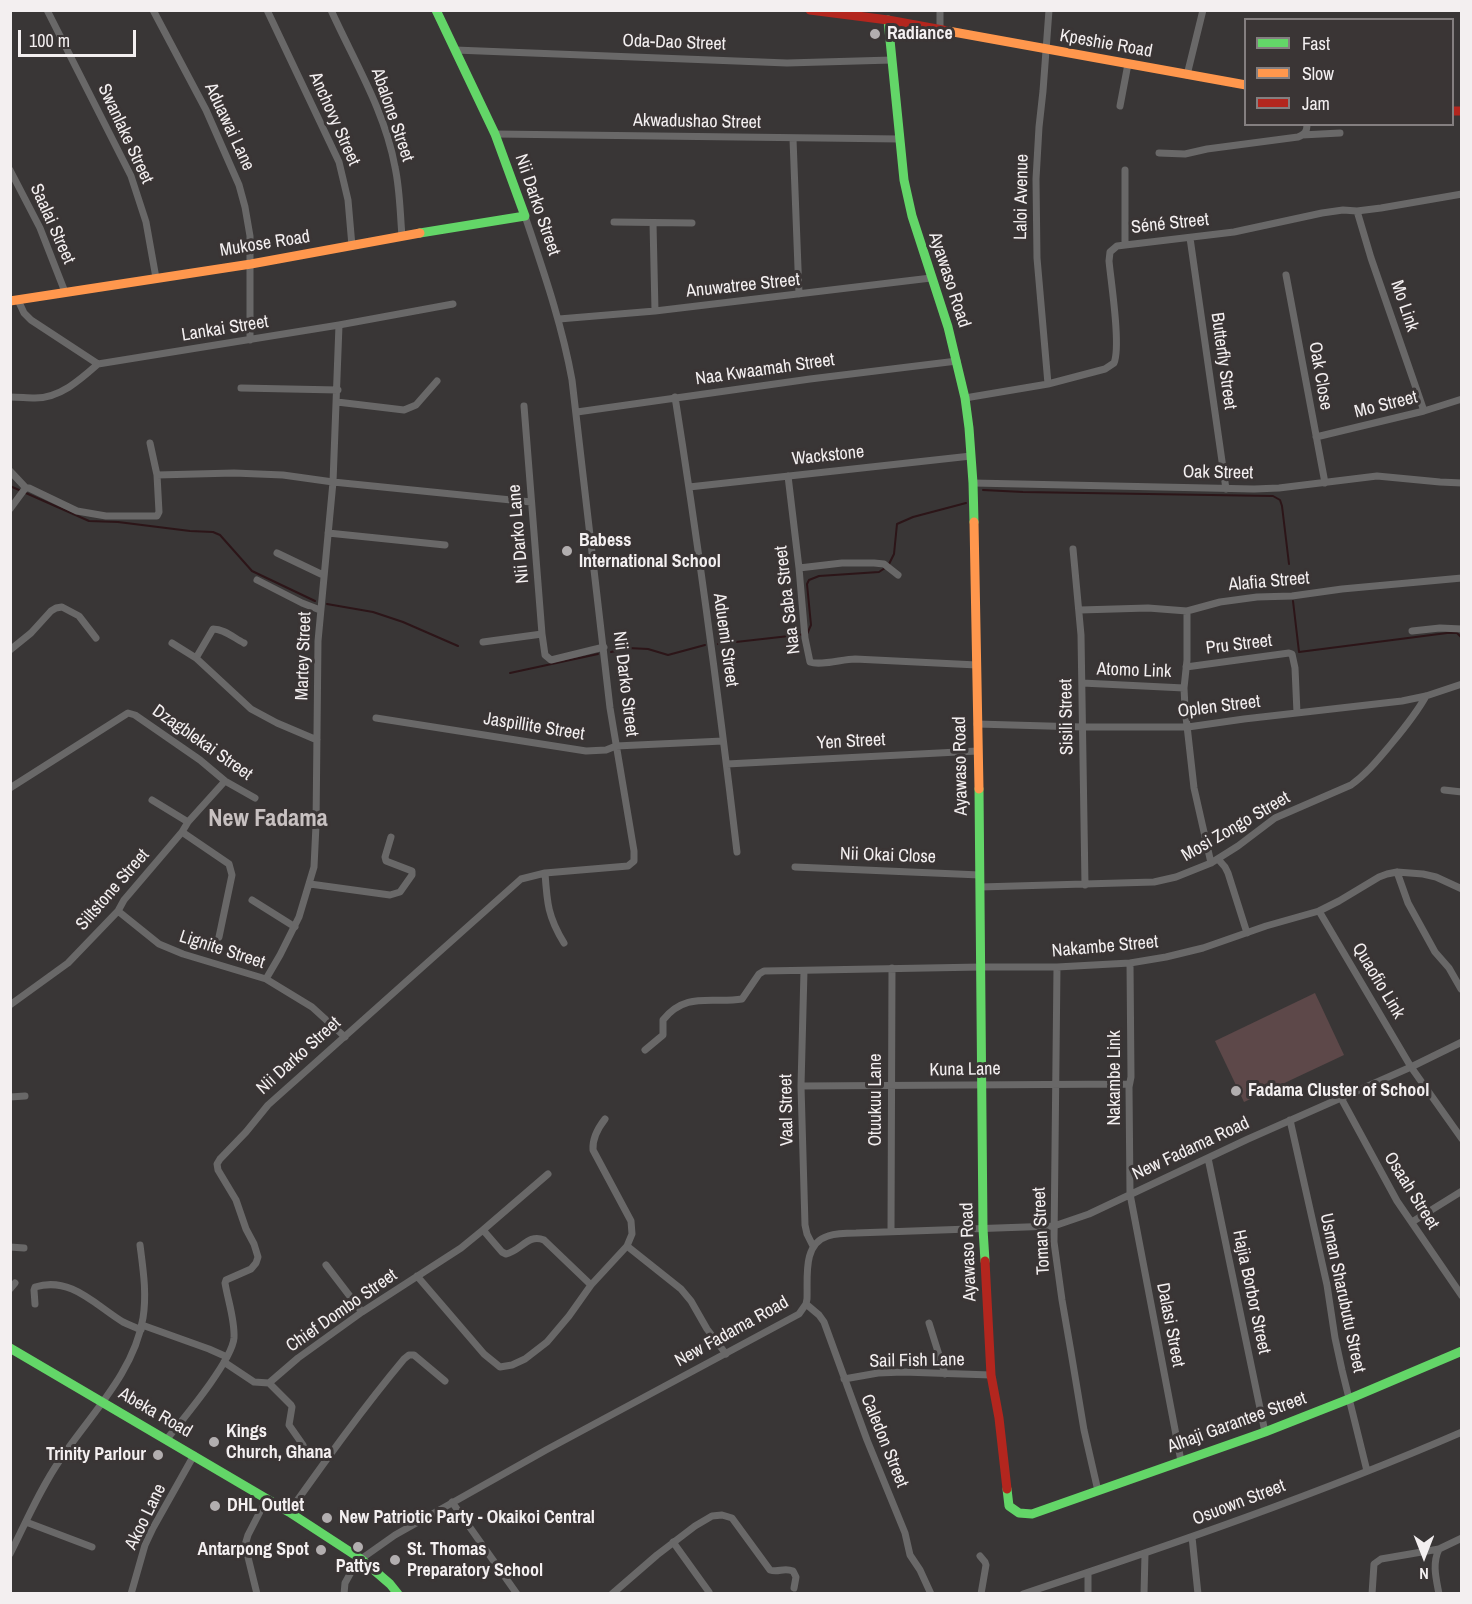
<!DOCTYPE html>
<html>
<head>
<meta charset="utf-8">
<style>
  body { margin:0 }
  #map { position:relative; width:1472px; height:1604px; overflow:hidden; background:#393636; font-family:"Archivo Narrow",sans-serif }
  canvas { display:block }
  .frame { position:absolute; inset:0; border:12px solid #f3eff0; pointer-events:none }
  .legend { position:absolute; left:1244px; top:18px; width:210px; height:108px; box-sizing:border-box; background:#3a3535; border:2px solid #847f80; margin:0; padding:8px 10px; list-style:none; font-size:18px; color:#f3eff0 }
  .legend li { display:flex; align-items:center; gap:12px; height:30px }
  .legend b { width:30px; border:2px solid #847f80 }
  .north { position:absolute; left:1394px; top:1526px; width:60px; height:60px; -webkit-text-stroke:4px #3a3535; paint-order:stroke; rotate:180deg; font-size:16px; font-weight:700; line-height:24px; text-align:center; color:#f3eff0 }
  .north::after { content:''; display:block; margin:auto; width:21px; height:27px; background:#f3eff0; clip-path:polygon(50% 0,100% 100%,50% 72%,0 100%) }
  .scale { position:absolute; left:18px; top:30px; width:118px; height:27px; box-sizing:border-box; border:3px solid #f3eff0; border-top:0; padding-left:8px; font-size:18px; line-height:21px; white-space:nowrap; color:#f3eff0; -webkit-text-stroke:4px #3a3535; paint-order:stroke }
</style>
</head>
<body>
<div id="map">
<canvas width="1472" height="1604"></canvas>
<div class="frame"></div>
<ul class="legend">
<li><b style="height:8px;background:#63d668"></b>Fast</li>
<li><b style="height:8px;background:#ff974d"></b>Slow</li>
<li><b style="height:8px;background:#b3261e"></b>Jam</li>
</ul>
<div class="north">N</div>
<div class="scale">100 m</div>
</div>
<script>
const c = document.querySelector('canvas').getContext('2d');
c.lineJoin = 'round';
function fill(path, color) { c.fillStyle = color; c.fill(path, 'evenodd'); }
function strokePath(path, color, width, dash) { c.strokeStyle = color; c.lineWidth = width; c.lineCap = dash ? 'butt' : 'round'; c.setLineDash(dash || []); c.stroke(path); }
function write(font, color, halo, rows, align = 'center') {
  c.font = font + ' "Archivo Narrow",sans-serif'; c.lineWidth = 6; c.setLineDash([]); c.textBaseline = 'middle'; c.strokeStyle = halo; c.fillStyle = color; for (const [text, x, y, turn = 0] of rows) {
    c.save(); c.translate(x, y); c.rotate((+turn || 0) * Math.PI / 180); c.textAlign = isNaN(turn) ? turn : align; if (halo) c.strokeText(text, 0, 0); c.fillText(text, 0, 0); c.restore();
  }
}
const green = new Path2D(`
  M1315,993L1344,1055L1244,1102L1215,1041Z`);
const stream = new Path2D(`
  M10,486L89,521L118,522L190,531L213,532L220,535L252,571L315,601
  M983,490L1023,492L1273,496L1280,500L1282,506L1289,564
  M889,564L894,554L897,524L913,517L966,503
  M1293,601L1299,652L1447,633H1457L1462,638
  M327,604L373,612L403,622L458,646
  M718,644L807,634L811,625L807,584L809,580L819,576L879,572L885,568
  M611,652L628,648L648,649L668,655L705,645
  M510,673L598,654`);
const street = new Path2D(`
  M47,10L131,176L146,222L156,278
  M153,10L206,110L239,185L245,207L250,236V340
  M267,10L339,162L348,200L352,246
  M331,10C354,61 385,111 395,167C400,190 400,213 402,236
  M940,30V10
  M455,50L787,63L892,60
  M1187,75L1203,10
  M1120,106L1128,64
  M495,134L900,139
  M1302,135L1340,133
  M793,139L799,294
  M1159,153L1185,154L1207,149L1298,137C1305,134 1307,132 1307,124
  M10,170L40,228L65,292
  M1125,170V245
  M1357,211L1371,258L1424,411
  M614,222L692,223
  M653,223L655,311
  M1190,238L1226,489
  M1286,275L1325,483
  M18,300L24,313L31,320L98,364
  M559,319L655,311L931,278
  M1048,384L1037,258L1036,179L1039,127L1043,91L1049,10
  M241,388L338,390
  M10,397C19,397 27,398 35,398C60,398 80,380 98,364L339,325L453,304
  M675,397C699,548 719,700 737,852
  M965,398L1048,384L1105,369L1114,363C1121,346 1111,282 1109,261L1110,252L1117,246L1234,232L1322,213L1343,210L1357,211L1381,208L1462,194
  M337,402L404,410L416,405L437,381
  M524,406L542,634L545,655L551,660L604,647
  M577,412L810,379L957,361
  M1316,437L1424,411L1462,399
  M10,471L26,488
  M157,475L234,473L283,475L333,482L531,502
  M788,476L799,568L805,638L810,662C820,666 843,659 855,659L977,665
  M973,483L1254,489L1279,488L1377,476L1440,482L1462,483
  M689,487L971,456
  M10,509L24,490L26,488H29L77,511L106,516H157L159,512L157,475L150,443
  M328,533L445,545
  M1073,549L1081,635L1085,885
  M277,553L323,575
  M799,568L842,563H874L884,564L898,575
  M257,580L302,603L320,610
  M1080,610L1148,608L1187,611L1220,602L1257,597L1292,596L1342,589L1462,578
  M1187,611V660L1184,688L1185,708L1194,788L1211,863
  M1412,631L1440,628L1462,629
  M483,642L542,634
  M172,643L196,658L251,709L277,723L317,740
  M10,650L31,633L51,611L56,608L62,607L79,616L96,638
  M196,658L213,629C224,629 234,638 244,643
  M1186,667L1289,653L1292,654L1295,668L1297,713
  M1082,683L1184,688
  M376,718L586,751L606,750L616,746L723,741
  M977,724L1082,727H1188L1244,719L1402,701L1426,696L1462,684
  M727,764L977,751
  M10,788L128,713L135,715L200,760L225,781L255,798
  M1444,790L1462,792
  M152,800L188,822
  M182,832L229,864L232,875L219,937
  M1218,859L1225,867L1228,873L1247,933
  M795,867L980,875
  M1397,872L1408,903L1435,952L1449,968L1461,989
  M545,873C547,903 548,917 564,943
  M310,884L390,895L400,892L412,875V871L386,861L385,857L391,837
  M980,887L1154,882L1176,877L1211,863L1238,846L1275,818L1351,785C1365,775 1376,762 1387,749C1401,732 1415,716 1426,696
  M252,900L295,927
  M118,911L159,944L183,954L266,979L312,1007L345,1037
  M1319,911L1411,1067L1462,1139
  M1130,963L1131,1077L1129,1087L1130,1194L1181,1461
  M1057,967L1054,1242L1062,1300L1071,1352L1084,1430L1098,1491
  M804,971L801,1086L805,1225L807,1234L813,1246
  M266,979L280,955L299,917L314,867L316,825L318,641L333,482L339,325
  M10,1005L68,963L118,911L124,900L182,832L188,822L225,781
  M645,1050L663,1035V1020C686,991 712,1004 742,999L759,974L764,971L981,967H1057L1130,963L1166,957L1203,948L1266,926L1319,911L1339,901L1379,877L1387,874L1397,872L1423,874L1436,877L1462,889
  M801,1086L1129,1084
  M10,1097L25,1096
  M1341,1098L1397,1201L1462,1296
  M1290,1120L1327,1285L1335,1338L1342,1370L1367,1471
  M1208,1158L1265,1432
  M1412,1222L1462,1191
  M483,1230L502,1252L506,1254C521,1251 528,1233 544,1240L591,1285
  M891,1231L892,968
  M627,1246L681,1289L691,1301L707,1329L726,1354
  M10,1247L24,1248
  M326,1265L362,1312
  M417,1276L484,1354L500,1367L512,1365L525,1359L547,1342L569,1316L591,1285L627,1246L632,1234L631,1221L593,1150C592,1138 598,1128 605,1119
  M10,1289L15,1283
  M35,1304L34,1290L35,1287C71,1276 95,1305 123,1322C129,1325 135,1327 141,1330
  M806,1304L819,1315L824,1322L867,1440L905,1533L910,1555L920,1570L931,1594
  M929,1323L945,1374
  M142,1325L209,1349L227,1357
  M224,1362L254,1382L269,1383L298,1358L362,1312L461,1248L483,1230L548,1174
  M844,1379L878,1373L903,1372L991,1375
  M269,1383L291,1405L292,1407L289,1425L303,1445
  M167,1439C183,1419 232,1361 234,1338C235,1320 228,1301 225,1283L226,1280L251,1269L256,1263L258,1257L254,1244L246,1229L236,1200L218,1170L217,1164L220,1159L246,1132L268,1105L521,879L545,873L628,866L634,861V851L610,708L572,380C562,324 543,270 525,216
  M452,1502L517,1594
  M289,1512C326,1460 363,1408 404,1359L409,1355H414L445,1381
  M26,1522L92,1547
  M1192,1537L1198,1594
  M673,1542L709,1592
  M10,1554C26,1522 40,1489 60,1460C90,1415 134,1373 143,1318C147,1293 143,1269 140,1245
  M980,1556L985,1562L986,1565L981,1594
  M1088,1573V1594
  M131,1594L145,1545L153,1528L194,1455
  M257,1594L245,1545L248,1535L267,1498
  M344,1594L345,1583L350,1574L361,1559L395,1535L546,1450L799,1314L806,1304L807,1299C808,1278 802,1244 828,1236C837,1233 847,1233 856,1233L1054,1226L1089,1214L1248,1139L1411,1067L1462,1042
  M612,1594L657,1555L695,1526L712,1516L722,1515L732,1518L770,1570C779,1573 783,1567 793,1571L796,1577L794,1588
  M1023,1594C1171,1545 1319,1494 1462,1432
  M1144,1594L1145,1554
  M1372,1594L1374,1564L1381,1559L1439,1549L1462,1538
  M1439,1594C1436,1578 1432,1564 1439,1549`);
const fast = new Path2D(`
  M888,20L904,180L912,216L948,327L965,398L969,428L973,483L974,522
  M420,233L525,216L495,134L436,10
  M979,789L983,1229L985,1261
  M10,1348L289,1512L361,1559L390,1584L398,1594
  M1007,1489L1009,1506L1019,1513L1032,1514L1265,1432L1349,1399L1462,1351`);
const slow = new Path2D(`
  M948,31L1246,85
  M10,301L251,264L420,233
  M974,522L979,789`);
const jam = new Path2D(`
  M810,10L888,20L948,31
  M1452,111H1462
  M985,1261L991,1375L999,1418L1007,1489`);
const markers = [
  [875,34,6,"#b2aeaf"],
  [567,551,6,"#b2aeaf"],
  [1236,1091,6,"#b2aeaf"],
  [214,1442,6,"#b2aeaf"],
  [158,1455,6,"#b2aeaf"],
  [215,1506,6,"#b2aeaf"],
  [327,1518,6,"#b2aeaf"],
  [358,1547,6,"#b2aeaf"],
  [321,1550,6,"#b2aeaf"],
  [395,1560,6,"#b2aeaf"]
];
const poiNames = [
  ["Radiance",887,34],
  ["Babess",579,541],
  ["International School",579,562],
  ["Fadama Cluster of School",1248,1091],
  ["Kings",226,1432],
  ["Church, Ghana",226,1453],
  ["Trinity Parlour",146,1455,"right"],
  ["DHL Outlet",227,1506],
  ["New Patriotic Party - Okaikoi Central",339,1518],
  ["Antarpong Spot",309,1550,"right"],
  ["St. Thomas",407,1550],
  ["Preparatory School",407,1571],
  ["Pattys",358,1567,"center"]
];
const streetNames = [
  ["Oda-Dao Street",674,43,2],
  ["Kpeshie Road",1106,44,10],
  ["Abalone Street",392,115,71],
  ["Anchovy Street",334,119,66],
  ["Akwadushao Street",697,122,1],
  ["Aduawai Lane",229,127,65],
  ["Swanlake Street",125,134,65],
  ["Laloi Avenue",1022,197,-89],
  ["Nii Darko Street",537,205,71],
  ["Saalai Street",52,224,66],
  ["Séné Street",1170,224,-6],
  ["Mukose Road",265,244,-9],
  ["Ayawaso Road",949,280,72],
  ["Anuwatree Street",743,286,-6],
  ["Mo Link",1404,306,71],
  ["Lankai Street",225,329,-9],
  ["Butterfly Street",1223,361,82],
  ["Naa Kwaamah Street",765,370,-8],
  ["Oak Close",1320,376,80],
  ["Mo Street",1386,405,-14],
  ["Wackstone",828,456,-6],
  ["Oak Street",1218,473,1],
  ["Nii Darko Lane",519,534,-95],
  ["Alafia Street",1269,582,-5],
  ["Naa Saba Street",788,600,-97],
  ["Aduemi Street",725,640,82],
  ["Pru Street",1239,645,-7],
  ["Martey Street",304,656,-88],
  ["Atomo Link",1134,671,2],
  ["Nii Darko Street",625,684,83],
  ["Oplen Street",1219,707,-7],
  ["Sisili Street",1067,717,-91],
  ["Jaspillite Street",534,727,9],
  ["Yen Street",851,742,-3],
  ["Dzagblekai Street",202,743,35],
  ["Ayawaso Road",961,766,-91],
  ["Mosi Zongo Street",1236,827,-30],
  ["Nii Okai Close",888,856,2],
  ["Siltstone Street",113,890,-49],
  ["Nakambe Street",1105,947,-5],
  ["Lignite Street",222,950,18],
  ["Quaofio Link",1378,981,59],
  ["Nii Darko Street",299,1056,-42],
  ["Kuna Lane",965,1070,-1],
  ["Nakambe Link",1115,1078,-90],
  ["Otuukuu Lane",876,1100,-90],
  ["Vaal Street",787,1110,-91],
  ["New Fadama Road",1191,1149,-25],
  ["Osaah Street",1411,1191,58],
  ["Toman Street",1042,1231,-93],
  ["Ayawaso Road",969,1252,-92],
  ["Hajia Borbor Street",1251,1292,78],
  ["Usman Sharubutu Street",1342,1293,78],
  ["Chief Dombo Street",342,1311,-35],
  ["Dalasi Street",1170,1325,79],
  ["New Fadama Road",732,1332,-29],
  ["Sail Fish Lane",917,1361,-1],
  ["Abeka Road",155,1413,30],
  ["Alhaji Garantee Street",1237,1423,-20],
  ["Caledon Street",884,1441,68],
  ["Osuown Street",1239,1503,-21],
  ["Akoo Lane",146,1517,-64]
];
const districtNames = [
  ["New Fadama",268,820]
];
fill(green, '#5d4849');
strokePath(stream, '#2c1518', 2);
strokePath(street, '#696868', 7);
strokePath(fast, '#63d668', 9);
strokePath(slow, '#ff974d', 9);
strokePath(jam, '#b3261e', 9);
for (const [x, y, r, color] of markers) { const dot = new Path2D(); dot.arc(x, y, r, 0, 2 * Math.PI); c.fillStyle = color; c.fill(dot); strokePath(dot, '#3a3535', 2); }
write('bold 18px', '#f3eff0', '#3a3535', poiNames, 'left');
write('18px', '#f3eff0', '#3a3535', streetNames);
write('bold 24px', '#c8c1c1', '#3a3535', districtNames);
</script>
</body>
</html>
